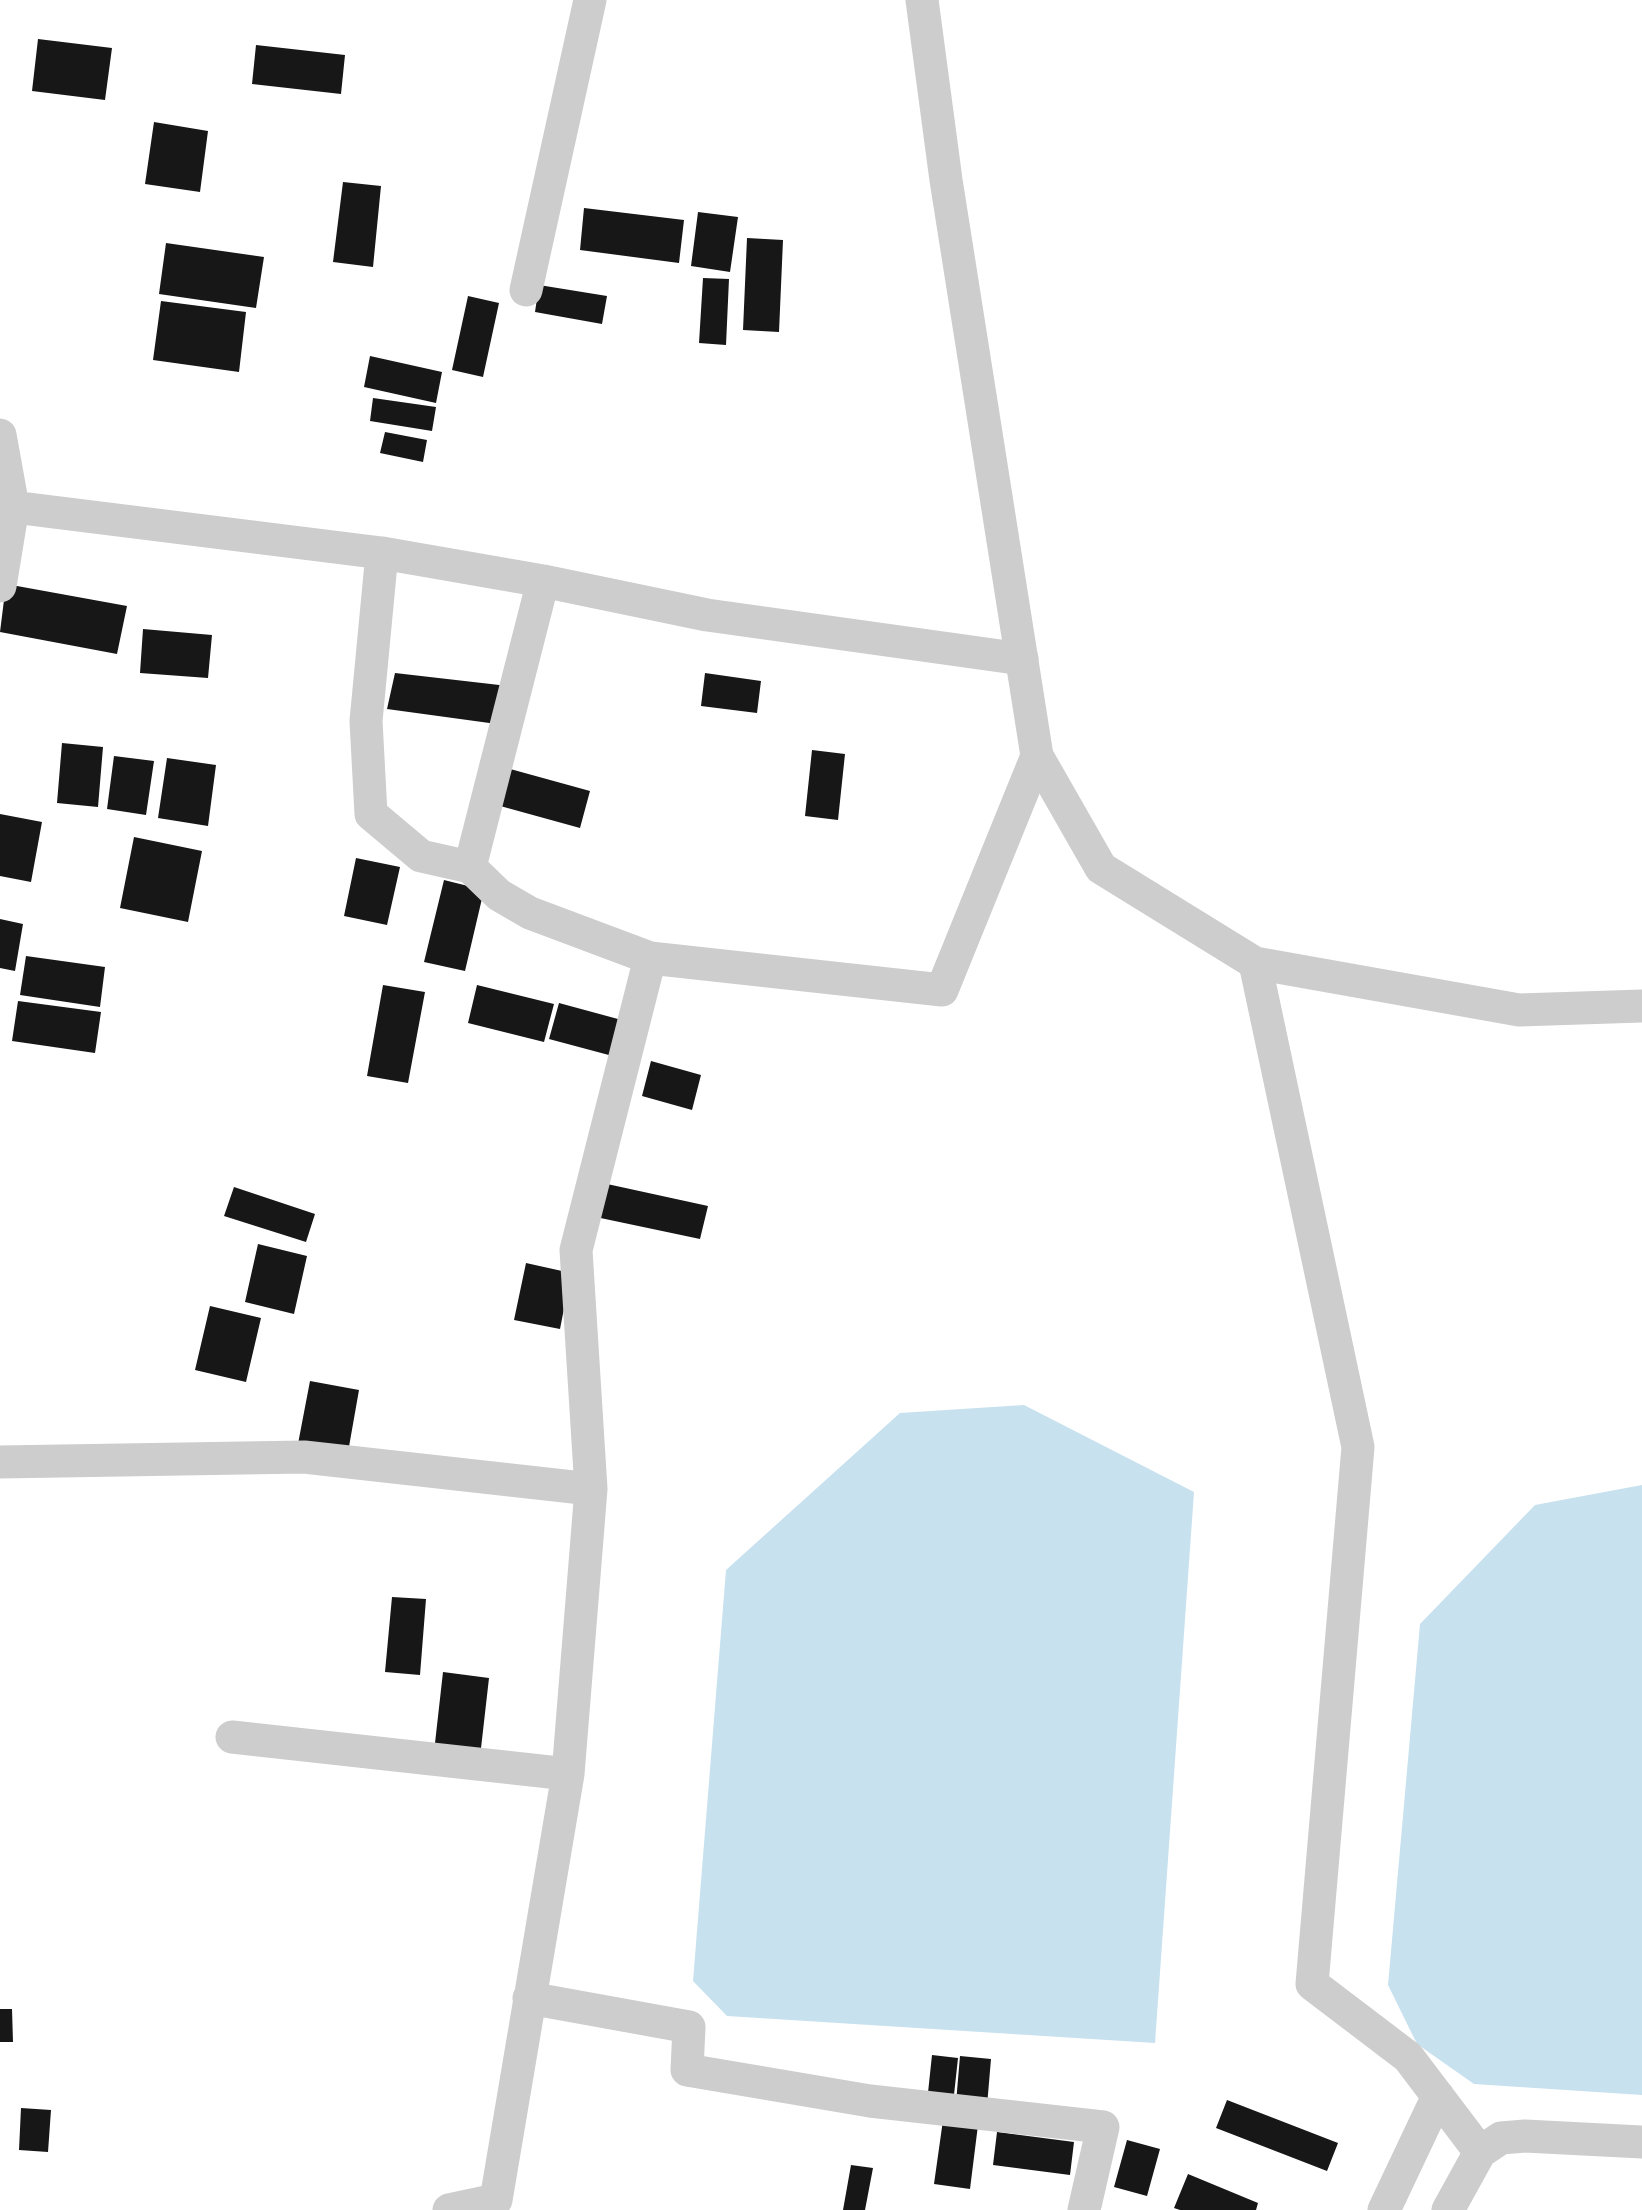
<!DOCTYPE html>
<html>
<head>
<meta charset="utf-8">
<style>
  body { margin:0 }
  canvas { display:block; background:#fff }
</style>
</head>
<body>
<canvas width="1642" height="2210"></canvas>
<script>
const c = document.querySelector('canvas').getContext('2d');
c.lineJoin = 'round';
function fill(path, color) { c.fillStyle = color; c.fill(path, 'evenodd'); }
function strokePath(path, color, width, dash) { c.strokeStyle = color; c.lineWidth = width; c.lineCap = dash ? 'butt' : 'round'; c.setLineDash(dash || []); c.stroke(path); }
const water = new Path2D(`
  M1024,1405L1194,1492L1155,2043L727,2016L693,1981L726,1570L900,1413Z
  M1642,1485V2095L1474,2084L1417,2044L1388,1985L1420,1624L1535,1505Z`);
const building = new Path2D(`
  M38,39L112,48L105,100L32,91Z
  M256,45L345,55L341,94L252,84Z
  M154,122L208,131L200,192L145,184Z
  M343,182L381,186L373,267L333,262Z
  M584,208L684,220L679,263L580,250Z
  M698,212L738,217L730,272L691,266Z
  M747,238L783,240L779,332L743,330Z
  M166,243L264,257L256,308L159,294Z
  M703,278L729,279L726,345L699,343Z
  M539,285L607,296L602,324L535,312Z
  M468,296L499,303L483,377L452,370Z
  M161,301L246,312L239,372L153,360Z
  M370,356L442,372L436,403L364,387Z
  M373,398L436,407L432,431L370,421Z
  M385,432L427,440L423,462L380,453Z
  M6,584L127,606L117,654L0,632Z
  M143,629L212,635L208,678L140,673Z
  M395,673L508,686L504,725L387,709Z
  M705,673L761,681L757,713L701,706Z
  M62,743L103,747L98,807L57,803Z
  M812,750L845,754L838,820L805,816Z
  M114,756L154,761L146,815L107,809Z
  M167,758L216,765L208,826L158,818Z
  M503,767L590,791L580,828L493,804Z
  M0,814L42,822L31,882L0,876Z
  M134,837L202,851L188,922L120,908Z
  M356,858L400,867L387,925L344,916Z
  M444,880L484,890L465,971L424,962Z
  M0,919L23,924L15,971L0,968Z
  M26,956L105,967L100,1007L20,995Z
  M383,985L425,992L408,1083L367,1076Z
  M477,985L554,1004L544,1042L468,1023Z
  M18,1001L101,1012L95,1053L12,1041Z
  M559,1003L629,1022L620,1058L549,1039Z
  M651,1061L701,1075L692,1110L642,1096Z
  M598,1182L708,1206L700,1239L591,1216Z
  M234,1187L315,1214L306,1242L224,1216Z
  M258,1244L307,1256L294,1314L245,1302Z
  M526,1263L571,1273L560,1329L514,1320Z
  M210,1306L261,1318L246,1382L195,1370Z
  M310,1381L359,1390L347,1458L297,1449Z
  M392,1597L426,1599L420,1675L385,1672Z
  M443,1672L489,1678L480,1757L434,1752Z
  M0,2009H12L13,2042H0Z
  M932,2055L958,2058L953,2104L927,2102Z
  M960,2056L991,2059L987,2106L956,2103Z
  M1227,2100L1338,2143L1327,2171L1216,2128Z
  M21,2108L51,2110L48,2152L19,2150Z
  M943,2120L978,2125L970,2189L934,2184Z
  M997,2132L1074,2142L1070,2175L993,2165Z
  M1127,2140L1160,2149L1147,2196L1114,2187Z
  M851,2165L873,2168L865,2210H843Z
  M1188,2174L1258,2203L1256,2210H1180L1174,2208Z`);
const minor = new Path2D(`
  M526,290L590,0
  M0,435L13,507L0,586
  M13,507L382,553L543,581L707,615L1022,659
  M382,553L366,721L371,814L421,856L470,867
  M543,581L470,867L499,895L530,913L650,958L942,990L1037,756
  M1255,963L1358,1447L1312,1984L1408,2057L1480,2152
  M0,1462L304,1457L591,1489
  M232,1737L568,1774
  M529,1998L689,2027L687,2070L870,2101L1103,2127L1084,2210
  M449,2210L496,2200L568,1774L591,1489L576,1250L650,958
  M1384,2210L1438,2096
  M1448,2210L1480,2152L1501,2138L1525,2136L1642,2142`);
const tertiary = new Path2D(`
  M922,0L946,180L1037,756L1101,868L1255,963L1519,1010L1642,1006`);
fill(water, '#c7e1ef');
fill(building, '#171717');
strokePath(minor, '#cdcdcd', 33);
strokePath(tertiary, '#cdcdcd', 33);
</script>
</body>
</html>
